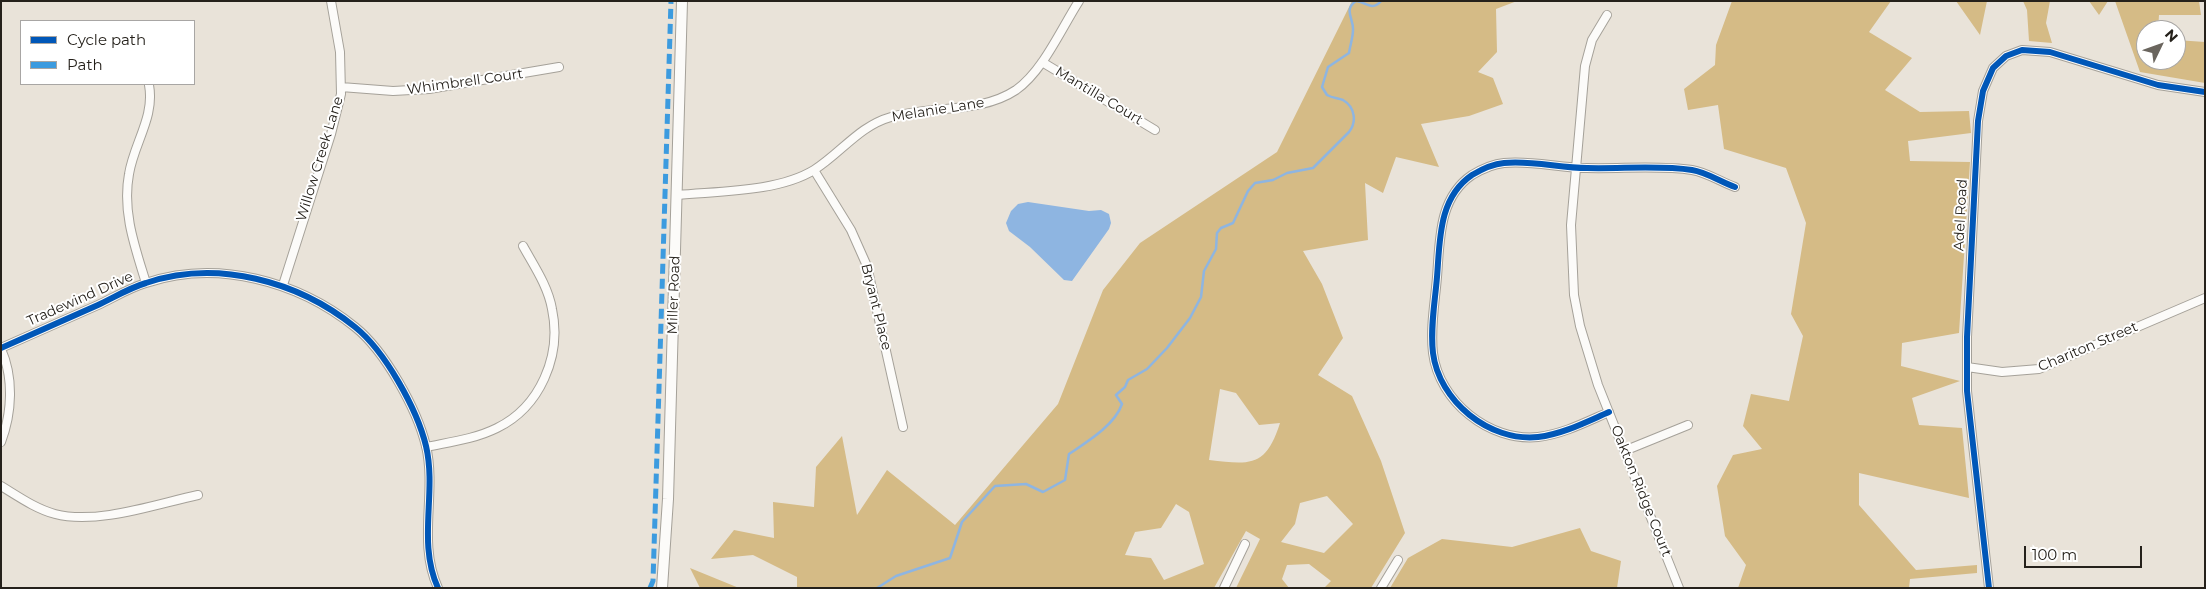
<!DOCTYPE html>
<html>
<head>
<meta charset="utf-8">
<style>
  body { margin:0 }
  #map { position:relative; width:2206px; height:589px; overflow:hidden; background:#e9e3d9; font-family:Montserrat,sans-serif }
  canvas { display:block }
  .frame { position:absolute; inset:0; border:2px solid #25211b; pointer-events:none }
  .legend { position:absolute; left:20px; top:20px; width:175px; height:65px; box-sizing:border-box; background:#fff; border:1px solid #a8a6a4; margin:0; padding:6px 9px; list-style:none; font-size:15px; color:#25211b }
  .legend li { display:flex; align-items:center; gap:10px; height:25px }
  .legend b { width:25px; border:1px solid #a8a6a4 }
  .north { position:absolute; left:2136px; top:20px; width:50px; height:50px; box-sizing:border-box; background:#fff; border:1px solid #a8a6a4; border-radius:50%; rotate:48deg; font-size:14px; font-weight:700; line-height:20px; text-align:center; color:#25211b }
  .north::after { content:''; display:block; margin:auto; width:18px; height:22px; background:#6a655e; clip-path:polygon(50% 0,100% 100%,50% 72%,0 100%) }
  .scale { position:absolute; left:2024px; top:546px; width:118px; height:22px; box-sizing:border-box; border:2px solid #25211b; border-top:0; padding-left:6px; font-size:15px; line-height:18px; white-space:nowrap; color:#25211b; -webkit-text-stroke:4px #fff; paint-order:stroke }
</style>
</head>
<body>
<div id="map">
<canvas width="2206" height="589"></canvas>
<div class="frame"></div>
<ul class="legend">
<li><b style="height:6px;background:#0057b8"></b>Cycle path</li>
<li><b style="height:6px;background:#3c9bdf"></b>Path</li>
</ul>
<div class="north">N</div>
<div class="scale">100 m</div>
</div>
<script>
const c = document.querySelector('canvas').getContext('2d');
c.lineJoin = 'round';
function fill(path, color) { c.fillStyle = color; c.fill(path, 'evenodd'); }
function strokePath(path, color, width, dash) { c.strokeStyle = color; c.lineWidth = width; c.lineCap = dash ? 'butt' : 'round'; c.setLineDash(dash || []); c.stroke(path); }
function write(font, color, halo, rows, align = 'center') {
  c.font = font + ' Montserrat,sans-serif'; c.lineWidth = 4; c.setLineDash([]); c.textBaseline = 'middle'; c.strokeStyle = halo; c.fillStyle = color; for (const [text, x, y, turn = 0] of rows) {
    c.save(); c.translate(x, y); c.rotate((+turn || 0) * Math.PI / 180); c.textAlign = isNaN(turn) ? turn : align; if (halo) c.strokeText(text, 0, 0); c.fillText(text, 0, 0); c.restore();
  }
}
const forest = new Path2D(`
  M1352,1H1517L1496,9L1497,52L1478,72L1493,78L1503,104L1469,116L1421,124L1439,167L1396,157L1383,193L1365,183L1368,240L1303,251L1322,284L1343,338L1318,375L1352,396L1381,461L1405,533L1371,588H1324L1331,581L1309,564L1287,565L1282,579L1289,588H1236L1260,539L1246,531L1214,588H797V577L753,555L711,559L734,530L774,538L773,502L814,507L816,467L842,436L857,515L887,470L955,525L1058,404L1103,290L1140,243L1277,152ZM1220,389L1236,393L1259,425L1280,423C1266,467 1251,465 1209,460ZM1327,496L1353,524L1324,553L1281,542L1295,524L1300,503ZM1176,504L1189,512L1204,564L1164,580L1151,558L1125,555L1135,532L1161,528Z
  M1732,1H1891L1869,32L1912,58L1885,90L1920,112L1969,111L1971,133L1908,141L1910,161L1970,162L1959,333L1902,343L1901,366L1960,381L1912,398L1919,425L1962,428L1969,498L1859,473V505L1916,570L1977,565V573L1910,579L1909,588H1738L1746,565L1725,536L1717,486L1733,455L1762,449L1743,426L1751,394L1789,401L1803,336L1791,314L1806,223L1786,168L1724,149L1718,105L1688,110L1684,89L1715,65L1716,45Z
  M1956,1H1987L1980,35Z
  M2023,1H2050L2046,23L2052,43L2029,41L2027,10Z
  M2089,1H2108L2099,15Z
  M2115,1H2199L2201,15H2159L2158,30H2146V60H2176V40L2205,42V83L2140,72Z
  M1580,528L1591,551L1621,561L1617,588H1390L1408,558L1442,539L1512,547Z
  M690,568L739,588H700Z`);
const water = new Path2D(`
  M1028,202L1089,211L1101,210L1109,214L1111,223L1109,229L1072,281L1064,280L1030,247L1009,231L1006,223L1011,211L1018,204Z`);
const stream = new Path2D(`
  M1357,1C1366,3 1373,11 1381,1
  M877,588L896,576L950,558L962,522L995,486L1026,484L1043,492L1065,480L1069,454C1087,442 1115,425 1122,404L1116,395L1125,387L1128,380L1147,369L1167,348L1190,318L1201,297L1204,271L1216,249L1217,233L1221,228L1233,223L1248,191L1255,183L1273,180L1287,173L1313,168L1349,132C1357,122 1355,107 1343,100C1337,98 1332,98 1327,95L1322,87L1328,67L1349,53C1350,46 1353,37 1353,30C1354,19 1343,10 1356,1`);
const minor = new Path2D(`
  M1607,15L1592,40L1585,66L1571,225L1574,295L1580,326L1598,385L1679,588
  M1042,62L1155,130
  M341,87L393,91L429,89L559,67
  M814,170L851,230L867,266L903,427
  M678,195C719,191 778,192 814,170C841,153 859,126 891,117C932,105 980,114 1016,90C1043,71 1061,29 1079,1
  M146,283C135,247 122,212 129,174C134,143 155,117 149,85
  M283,285L331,134L341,94L340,52L331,1
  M1,348C33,334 66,319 98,305C113,298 129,288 146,283C217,259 298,281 355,327C385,351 417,409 426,446C437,493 417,542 438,588
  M1,349C14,378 12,413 1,442
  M1967,367L2002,372L2039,369L2205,298
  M1609,412C1586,422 1563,434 1538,437C1489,442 1439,401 1433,353C1430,328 1435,302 1437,277C1440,241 1438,198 1472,175C1482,169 1493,164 1504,163C1531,160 1560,168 1587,168C1621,169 1659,165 1692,170C1706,172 1721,182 1735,187
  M426,447C450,442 475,439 497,428C540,407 562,356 552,309C548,286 534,266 523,246
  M1624,451L1688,425
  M1,486C19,497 36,509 55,514C97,525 156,504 198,495
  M1224,588L1245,544
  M1381,588L1398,560
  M1989,588L1967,391V337L1978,121L1983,91L1993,68L2006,56L2022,50L2050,52L2158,85L2205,92`);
const tertiary = new Path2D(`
  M662,588L668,499L682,1`);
const quiet = new Path2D(`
  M650,588L653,581L671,1`);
const cycleway = new Path2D(`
  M1,348C33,334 66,319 98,305C113,298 129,288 146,283C217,259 298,281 355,327C385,351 417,409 426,446C437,493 417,542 438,588
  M1609,412C1586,422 1563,434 1538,437C1489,442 1439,401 1433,353C1430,328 1435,302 1437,277C1440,241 1438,198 1472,175C1482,169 1493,164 1504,163C1531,160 1560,168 1587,168C1621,169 1659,165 1692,170C1706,172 1721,182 1735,187
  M1989,588L1967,391V337L1978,121L1983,91L1993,68L2006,56L2022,50L2050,52L2158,85L2205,92`);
const streetNames = [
  ["Whimbrell Court",465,82,-8],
  ["Mantilla Court",1099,96,31],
  ["Melanie Lane",938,110,-9],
  ["Willow Creek Lane",320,159,-73],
  ["Adel Road",1961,215,-87],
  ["Miller Road",674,295,-88],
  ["Tradewind Drive",80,299,-24],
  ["Bryant Place",876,307,76],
  ["Chariton Street",2088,347,-23],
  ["Oakton Ridge Court",1641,491,68]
];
fill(forest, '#d5bb86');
fill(water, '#8eb5e1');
strokePath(stream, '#8eb5e1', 2.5);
strokePath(minor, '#a5a199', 10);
strokePath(tertiary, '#a5a199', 12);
strokePath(minor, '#fcfbf9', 8);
strokePath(tertiary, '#fcfbf9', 10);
strokePath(quiet, '#3c9bdf', 5, [10, 5]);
strokePath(cycleway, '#0057b8', 6);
write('14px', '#25211b', '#fff', streetNames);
</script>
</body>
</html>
